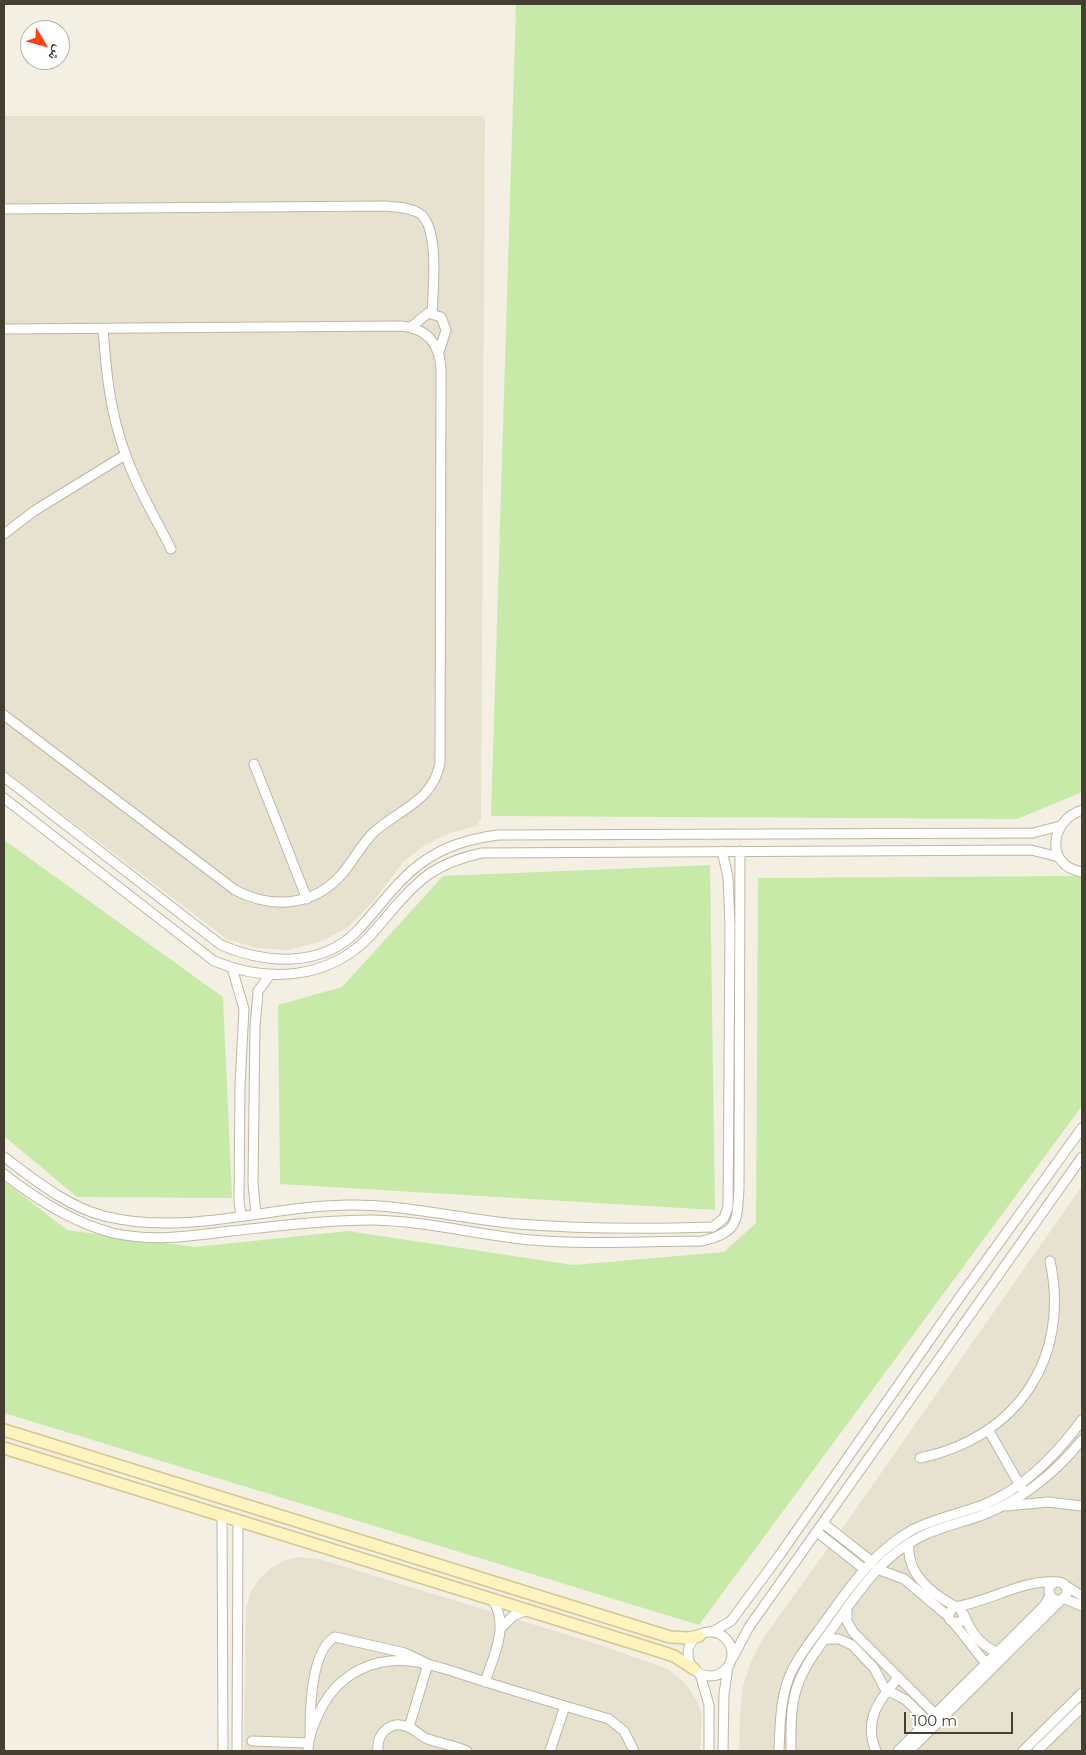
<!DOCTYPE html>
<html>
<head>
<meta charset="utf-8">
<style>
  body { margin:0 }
  #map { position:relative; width:1086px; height:1755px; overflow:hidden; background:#f3efe3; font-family:Montserrat,"Noto Naskh Arabic",sans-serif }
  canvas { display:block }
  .frame { position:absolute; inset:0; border:5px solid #453f33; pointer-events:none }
  .north { position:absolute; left:20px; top:20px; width:50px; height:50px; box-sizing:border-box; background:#fff; border:1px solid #b5b2ad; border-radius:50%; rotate:127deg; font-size:14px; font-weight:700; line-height:20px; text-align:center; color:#453f33 }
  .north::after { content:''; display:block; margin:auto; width:18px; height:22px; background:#ff410d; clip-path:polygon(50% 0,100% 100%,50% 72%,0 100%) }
  .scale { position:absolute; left:904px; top:1712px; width:109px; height:22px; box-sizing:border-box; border:2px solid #453f33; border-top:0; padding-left:6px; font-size:15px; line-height:18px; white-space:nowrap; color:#453f33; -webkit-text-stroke:4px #fff; paint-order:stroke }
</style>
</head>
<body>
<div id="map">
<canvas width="1086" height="1755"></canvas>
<div class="frame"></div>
<div class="north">ش</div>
<div class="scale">100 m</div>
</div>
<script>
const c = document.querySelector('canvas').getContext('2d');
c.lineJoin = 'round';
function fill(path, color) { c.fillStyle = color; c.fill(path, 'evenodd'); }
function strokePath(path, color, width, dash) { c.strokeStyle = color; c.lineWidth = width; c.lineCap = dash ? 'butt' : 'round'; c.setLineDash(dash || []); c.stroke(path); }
const residential = new Path2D(`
  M4,116H482L485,118L481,819L477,826L450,833L425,845L403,862L372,903L347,928L319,942L288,950L257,948L227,939L4,770Z
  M1082,1186V1751H739L740,1713L743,1686L751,1661L764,1637L844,1526Z
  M301,1557L319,1559L594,1643L668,1669L686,1684L698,1703L702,1715L700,1751H244L246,1610L250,1593L259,1579L271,1568L285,1560Z`);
const green = new Path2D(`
  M516,4H1082V792L1017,819L491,816Z
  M4,840L223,997L232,1198L77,1197L4,1136Z
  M710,865L715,1210L280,1184L278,1005L342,987L443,876Z
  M1081,876L1082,1106L699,1625L4,1413V1181L67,1230L195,1247L348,1231L573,1265L724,1252L756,1223L758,878Z`);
const street = new Path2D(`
  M4,209L386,206C397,207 409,207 419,213C440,226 433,290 432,313
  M411,327L428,313L441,317L446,330L439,352
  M4,329L401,326C427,328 440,344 441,370L440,763C433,801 400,809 374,832C361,845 353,861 342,874C313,907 271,909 235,890L4,715
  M103,329C106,371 110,412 125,453C136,486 155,517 171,549
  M4,534L34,511L125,455
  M254,764L307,899
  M4,777L221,945C265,964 321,968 357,931C378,909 396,882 420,864C444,846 469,839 498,835L1033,833L1060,826
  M4,798L214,961C267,983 327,980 369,937C388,916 406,891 429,874C445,863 463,857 482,853L1031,850L1059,857
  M1082,810C1049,821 1045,866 1082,872
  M232,968L244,1009L240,1085L239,1202L241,1215
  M4,1157C35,1180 66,1206 104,1216C187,1237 269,1205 352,1205C407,1205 462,1219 517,1224C582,1229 648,1229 713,1227L724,1218L728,1207L730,926L728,877L722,851
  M4,1174C36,1199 73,1223 113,1233C152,1242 191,1236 230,1231C278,1226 325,1220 373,1220C426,1221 479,1235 531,1240C587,1245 645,1241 702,1241C738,1232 737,1223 739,1188L740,851
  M256,1214L253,1183L255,1027L258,991L270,975
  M989,1431L1022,1489
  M920,1458C1017,1438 1071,1358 1050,1261
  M1007,1506L1048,1502L1082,1506
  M222,1515L223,1751
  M823,1523L871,1561
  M817,1532L864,1569
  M909,1543C906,1574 931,1593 956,1607
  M877,1569L904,1579L948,1616
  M1049 1591a9 9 0 1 1 18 0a9 9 0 1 1-18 0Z
  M1063,1584L1082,1596
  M1063,1598L1082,1606
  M958,1607L964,1615L962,1621L956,1623L950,1620L948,1616L953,1607C989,1603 1020,1579 1058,1582
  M847,1608V1621L853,1632L939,1718
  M964,1615C971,1633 983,1649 1003,1654
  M953,1622L988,1666
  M502,1627L513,1616L527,1610
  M712,1632L731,1621L779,1556L957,1301L1082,1128
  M688 1654a22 22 0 1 1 44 0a22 22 0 1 1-44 0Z
  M825,1639H839L852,1645L874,1668L885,1689L906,1700L932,1726
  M732,1659L749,1627L1082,1157
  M700,1674L709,1705V1751
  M485,1682C494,1655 510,1625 492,1599
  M310,1733C310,1708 311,1650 335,1637L405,1653L428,1664L409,1727
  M252,1741L308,1743
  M237,1751L238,1520
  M308,1751C308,1736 316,1718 323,1705C337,1680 361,1664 390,1661C422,1658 455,1673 486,1682C527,1695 568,1707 609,1719L624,1731L634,1751
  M378,1751C376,1734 391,1719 408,1727C416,1730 421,1737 428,1739C441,1744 454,1745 467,1751
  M550,1751L565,1706
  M723,1751L724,1694L728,1667
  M779,1751C780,1727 780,1703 788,1680C796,1659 811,1641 824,1623C849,1588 873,1552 912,1530C935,1518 959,1514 983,1505C1023,1489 1057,1454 1082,1420
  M791,1751C791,1730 790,1708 797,1687C804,1666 818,1648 832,1629C857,1594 880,1557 920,1537C939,1527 960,1523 980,1516C1021,1501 1055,1473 1082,1440
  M876,1751C863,1720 879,1700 898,1678
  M898,1751L1044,1606L1050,1596
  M909,1751L1062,1599
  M1023,1751L1082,1693
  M1037,1751L1082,1707`);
const secondary = new Path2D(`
  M4,1430L670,1637L689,1638L699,1636
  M4,1448L662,1652L674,1656L694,1669`);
fill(residential, '#e7e1d0');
fill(green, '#c8eaa8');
strokePath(street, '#beb7a5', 11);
strokePath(secondary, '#d5c88f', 14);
strokePath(street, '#fff', 9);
strokePath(secondary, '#fff4c0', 11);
</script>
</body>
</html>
